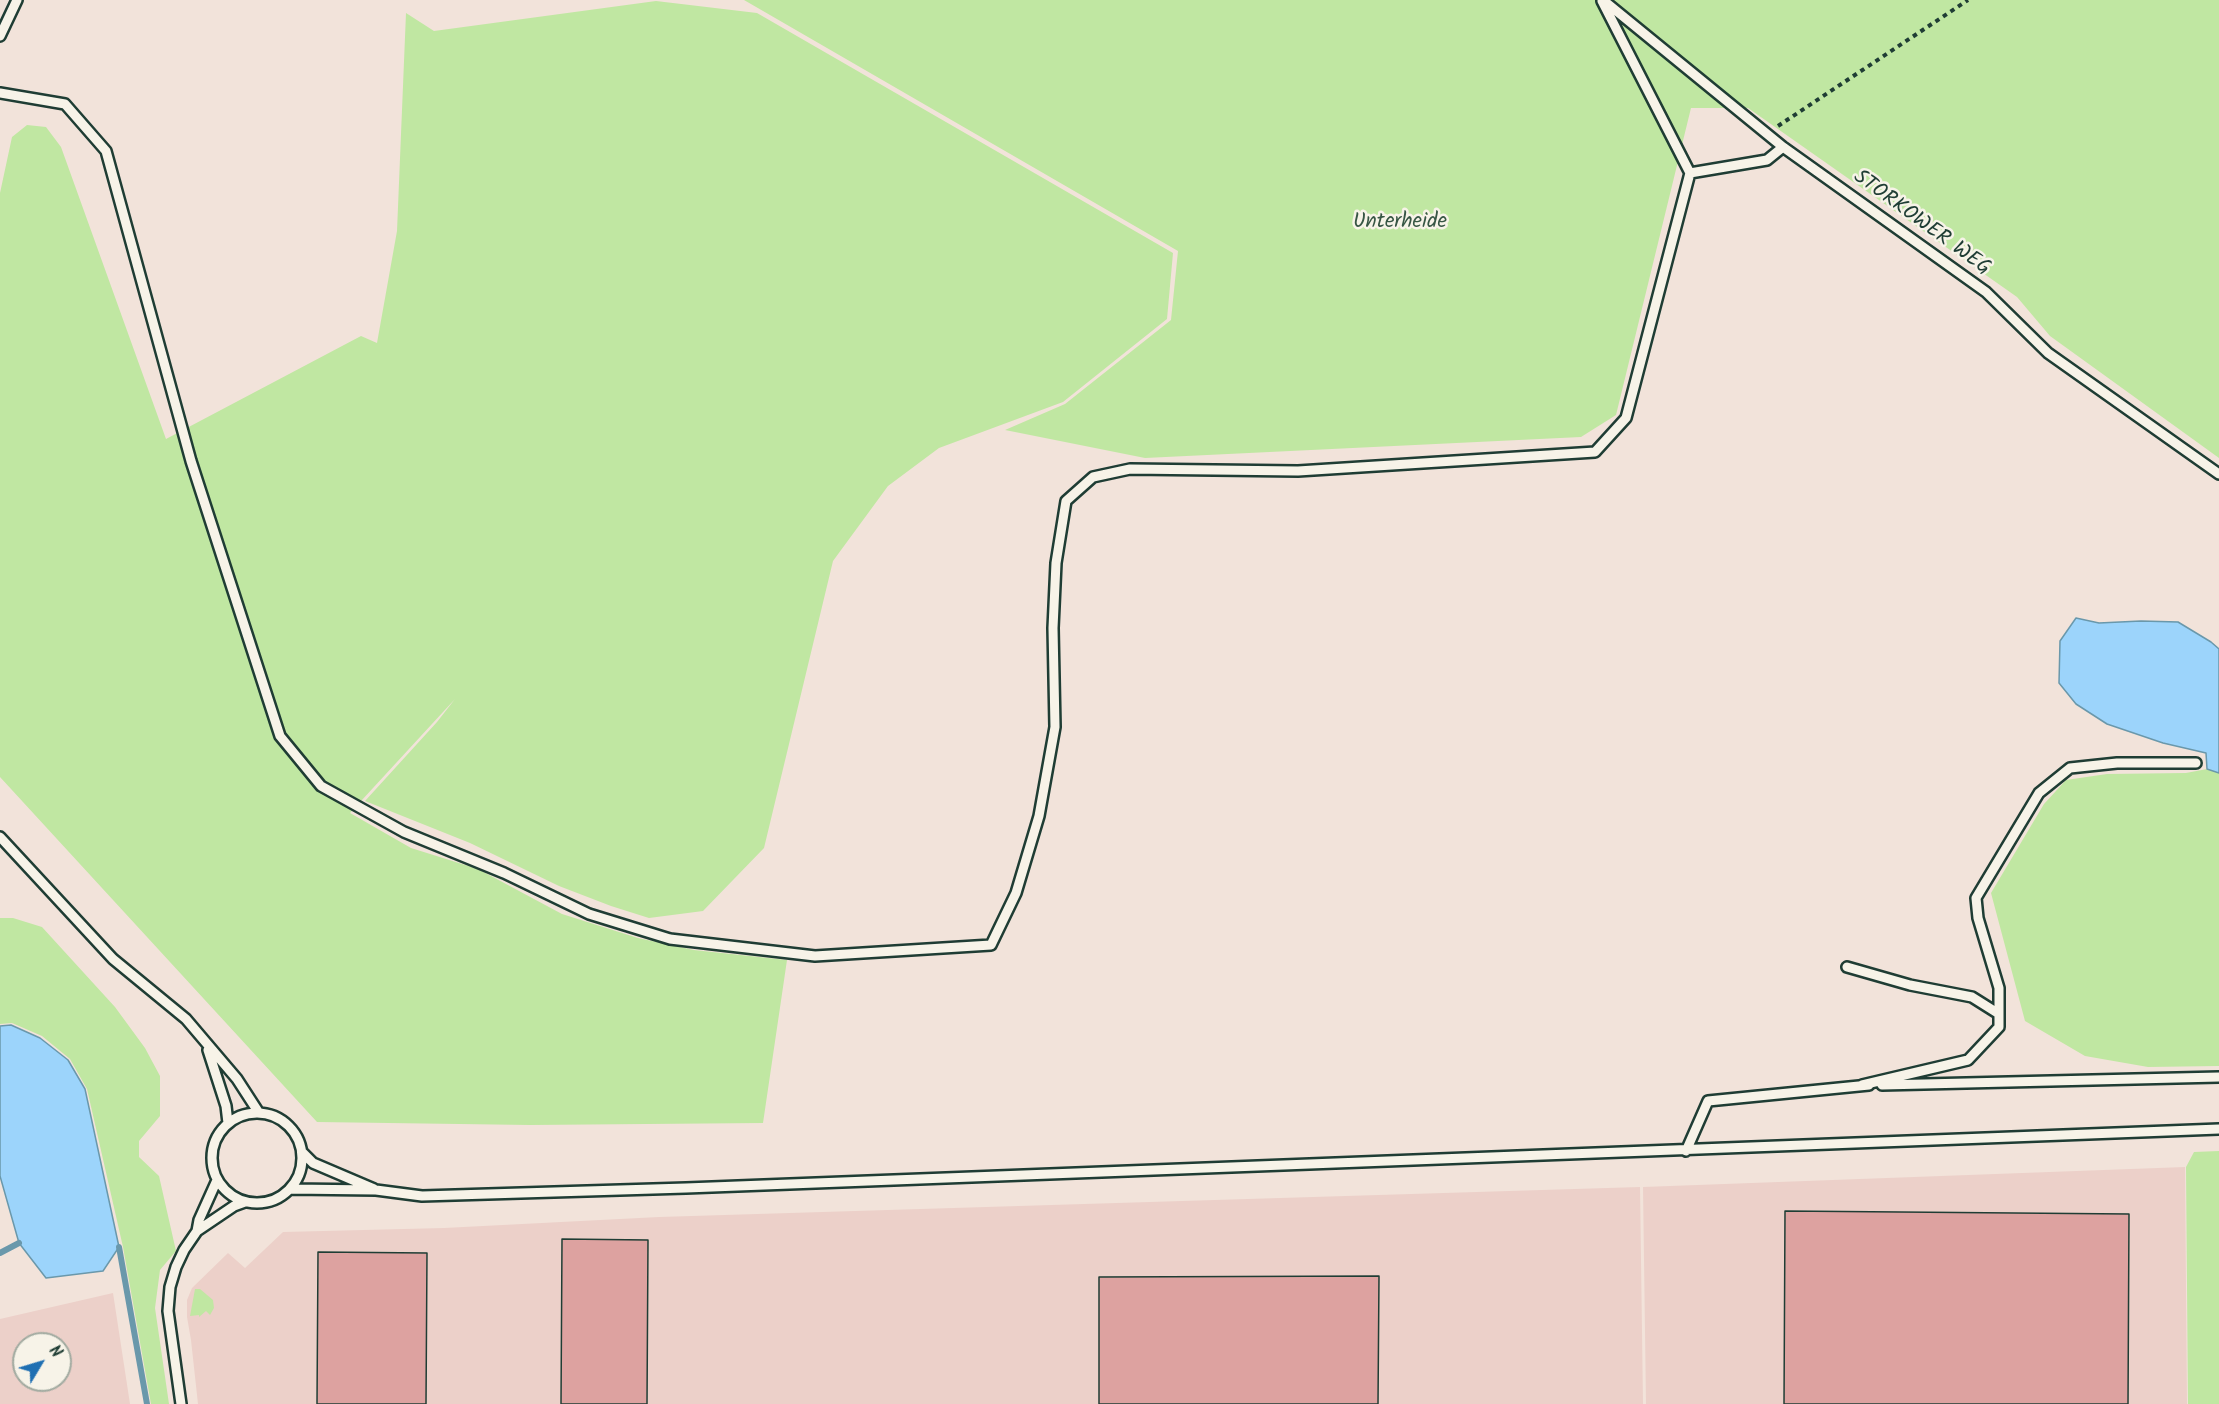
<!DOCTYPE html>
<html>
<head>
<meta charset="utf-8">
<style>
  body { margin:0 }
  #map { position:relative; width:2219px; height:1404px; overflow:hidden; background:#f2e3da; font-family:Kalam,sans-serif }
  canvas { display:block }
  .north { position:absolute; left:12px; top:1332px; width:60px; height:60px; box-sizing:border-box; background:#f7f3e8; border:2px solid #a1aaa0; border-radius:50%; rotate:52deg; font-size:16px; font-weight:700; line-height:24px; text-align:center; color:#1f3d34 }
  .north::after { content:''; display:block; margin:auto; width:21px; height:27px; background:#1f6fb2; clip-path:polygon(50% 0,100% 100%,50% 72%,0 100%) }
</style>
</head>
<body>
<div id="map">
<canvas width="2219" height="1404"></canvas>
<div class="north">N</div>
</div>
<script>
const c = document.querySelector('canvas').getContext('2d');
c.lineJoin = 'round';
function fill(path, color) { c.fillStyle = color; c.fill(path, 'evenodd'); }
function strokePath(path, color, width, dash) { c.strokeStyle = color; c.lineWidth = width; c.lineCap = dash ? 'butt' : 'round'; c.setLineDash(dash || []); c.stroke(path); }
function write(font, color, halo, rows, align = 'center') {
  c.font = font + ' Kalam,sans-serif'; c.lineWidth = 5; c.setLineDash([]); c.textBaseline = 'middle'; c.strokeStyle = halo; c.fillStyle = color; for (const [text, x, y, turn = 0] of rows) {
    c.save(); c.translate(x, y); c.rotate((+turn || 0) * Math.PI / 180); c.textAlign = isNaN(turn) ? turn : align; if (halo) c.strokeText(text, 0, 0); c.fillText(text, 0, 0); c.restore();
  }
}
const built = new Path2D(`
  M2185,1167L2187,1404H1646L1643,1187Z
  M1640,1187L1643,1404H198L191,1340L187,1317V1300L192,1288L228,1253L245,1268L283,1232L444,1228L659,1217Z
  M113,1293L130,1404H0V1319ZM24,1344H60V1380H24Z`);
const green = new Path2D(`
  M744,0H2219V458L2050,336L2017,297L1748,108H1691L1616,415L1581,437L1145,458L1005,430L1065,404L1171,320L1178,251Z
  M656,1L757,13L1173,253L1167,319L1063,402L939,448L888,486L833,561L764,848L703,911L649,918L611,906L559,886L470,843L365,801L437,722L455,699L350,813L411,848L478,869L562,914L638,938L694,950L787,960L763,1123L530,1125L317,1122L0,777V193L12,137L27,125L46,127L61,147L166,439L361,336L377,343L397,231L406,13L434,31Z
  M2207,769L2219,773V1066L2148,1067L2085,1056L2025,1021L1991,893L2044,804L2066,780L2107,774L2186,773Z
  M0,918H13L42,927L115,1007L145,1048L160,1076V1116L139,1141V1157L159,1176L176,1251L160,1270L155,1308L169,1404H151L123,1247L87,1089L70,1059L42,1036L12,1023L0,1024Z
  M2219,1151V1404H2188L2186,1167L2194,1152Z
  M195,1289H200L213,1300L214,1308L210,1315L206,1311L199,1317V1315L190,1316Z`);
const water = new Path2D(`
  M2076,618L2099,623L2141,621L2178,622L2211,642L2219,649V773L2207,769L2206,753L2163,743L2107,724L2076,704L2059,683L2060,641Z
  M11,1025L40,1038L68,1060L85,1089L119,1247L103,1271L46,1278L19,1243L0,1176V1026Z`);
const stream = new Path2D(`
  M119,1247L147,1404
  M0,1253L19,1243`);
const building = new Path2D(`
  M1785,1211L2129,1214L2128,1404H1784Z
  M562,1239L648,1240L647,1404H561Z
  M318,1252L427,1253L426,1404H317Z
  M1379,1276L1378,1404H1099V1277Z`);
const path = new Path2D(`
  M1778,126L1968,0`);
const service = new Path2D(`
  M1603,0L1783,147L1986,292L2048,353L2219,474
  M1602,1L1690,173L1767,160L1783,147
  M0,36L17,0
  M0,93L65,104L106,151L191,461L280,736L321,786L404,832L504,873L589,914L670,939L815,956L991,945L1016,893L1039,816L1055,727L1053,628L1056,563L1066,501L1093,477L1130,469L1298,471L1595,452L1626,418L1690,173
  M0,837L113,959L186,1019L237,1079L259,1113
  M1847,967L1910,985L1972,997L1999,1014
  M208,1050L226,1106L228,1123
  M1862,1085L1968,1060L1999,1027V988L1978,918L1976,898L2039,793L2070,768L2117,763H2196
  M1882,1085L2219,1077
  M212 1158a45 45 0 1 1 90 0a45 45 0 1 1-90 0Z
  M1686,1151L1708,1101L1869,1085
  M302,1152L313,1163L374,1189
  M290,1189L376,1190L422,1196L686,1188L2219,1129
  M197,1231L234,1206L245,1202
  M181,1404L168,1311L170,1287L176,1267L184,1250L197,1231L199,1220L217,1180`);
const parkNames = [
  ["Unterheide",1400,223]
];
const streetNames = [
  ["STORKOWER WEG",1921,224,36]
];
fill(built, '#ecd0c9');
fill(green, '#c0e7a2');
fill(water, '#9cd4fb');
strokePath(water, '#6a98ab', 1.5);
strokePath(stream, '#6a98ab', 6);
fill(building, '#dda2a0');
strokePath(building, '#1f3d34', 1.5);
strokePath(service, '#1f3d34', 14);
strokePath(path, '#1f3d34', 4, [4.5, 4.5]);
strokePath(service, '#f7f3e8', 9);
write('21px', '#375644', '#f7f3e8', parkNames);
write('21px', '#1f3d34', '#f7f3e8', streetNames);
</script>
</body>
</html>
